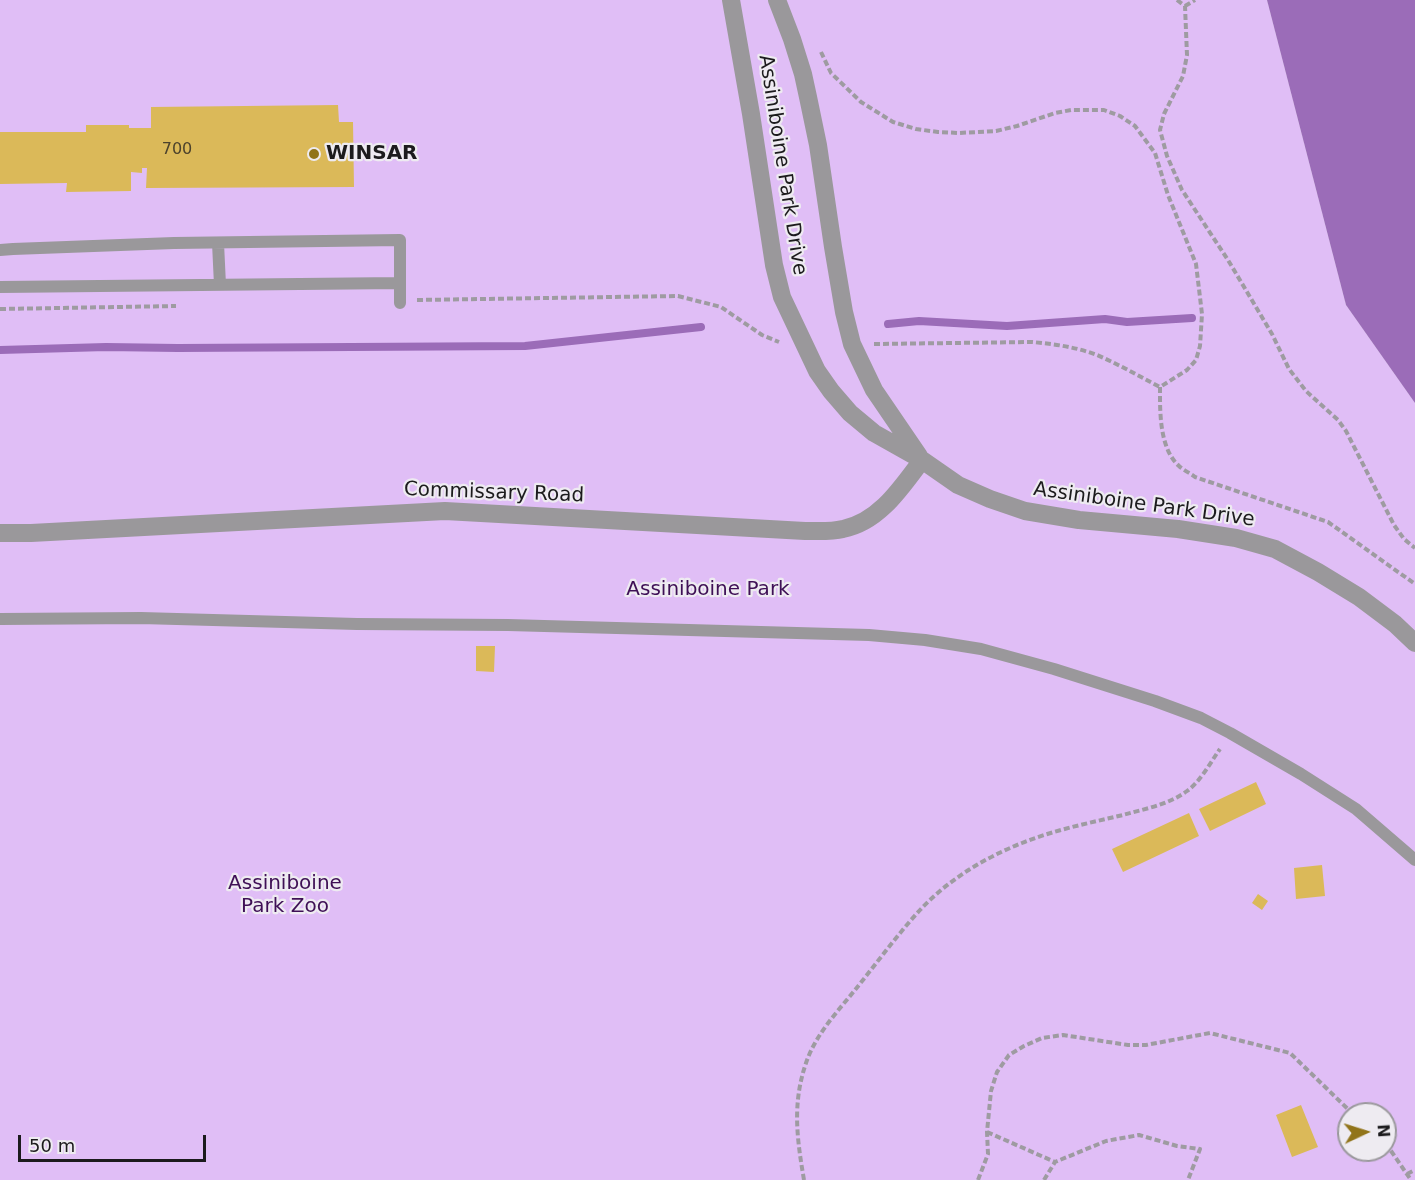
<!DOCTYPE html>
<html>
<head>
<meta charset="utf-8">
<style>
  body { margin:0 }
  #map { position:relative; width:1415px; height:1180px; overflow:hidden; background:#e1dde4; font-family:"DejaVu Sans",sans-serif }
  canvas { display:block }
  .north { position:absolute; left:1337px; top:1102px; width:60px; height:60px; box-sizing:border-box; background:#eeebf1; border:2px solid #9a989c; border-radius:50%; rotate:86deg; font-size:16px; font-weight:700; line-height:24px; text-align:center; color:#1c1b1d }
  .north::after { content:''; display:block; margin:auto; width:21px; height:27px; background:#91741a; clip-path:polygon(50% 0,100% 100%,50% 72%,0 100%) }
  .scale { position:absolute; left:18px; top:1135px; width:188px; height:27px; box-sizing:border-box; border:3px solid #1c1b1d; border-top:0; padding-left:8px; font-size:18px; line-height:21px; white-space:nowrap; color:#1c1b1d; -webkit-text-stroke:4px #eeebf1; paint-order:stroke }
</style>
</head>
<body>
<div id="map">
<canvas width="1415" height="1180"></canvas>
<div class="north">N</div>
<div class="scale">50 m</div>
</div>
<script>
const c = document.querySelector('canvas').getContext('2d');
c.lineJoin = 'round';
function fill(path, color) { c.fillStyle = color; c.fill(path, 'evenodd'); }
function strokePath(path, color, width, dash) { c.strokeStyle = color; c.lineWidth = width; c.lineCap = dash ? 'butt' : 'round'; c.setLineDash(dash || []); c.stroke(path); }
function write(font, color, halo, rows, align = 'center') {
  c.font = font + ' "DejaVu Sans",sans-serif'; c.lineWidth = 4.5; c.setLineDash([]); c.textBaseline = 'middle'; c.strokeStyle = halo; c.fillStyle = color; for (const [text, x, y, turn = 0] of rows) {
    c.save(); c.translate(x, y); c.rotate((+turn || 0) * Math.PI / 180); c.textAlign = isNaN(turn) ? turn : align; if (halo) c.strokeText(text, 0, 0); c.fillText(text, 0, 0); c.restore();
  }
}
const green = new Path2D(`
  M0,0H1267L1346,305L1415,403V1180H0ZM1349,1114H1385V1150H1349Z`);
const water = new Path2D(`
  M1267,0H1415V403L1346,305Z`);
const stream = new Path2D(`
  M888,324L919,321L1007,326L1105,319L1127,322L1192,318
  M0,350L106,347L178,348L525,346L701,327`);
const building = new Path2D(`
  M338,105L339,122H353L354,187L146,188L147,168H142V173L131,172V191L66,192L67,183L0,184V132H86V125H129V128H151V107Z
  M476,646H495L494,672L476,671Z
  M1256,782L1266,804L1210,831L1199,809Z
  M1189,813L1199,836L1123,872L1112,849Z
  M1322,865L1325,896L1296,899L1294,868Z
  M1258,894L1268,901L1262,910L1252,903Z
  M1301,1105L1318,1147L1292,1157L1276,1115Z`);
const path = new Path2D(`
  M1177,0L1185,6L1187,55L1183,76L1164,114L1160,130L1167,156L1182,190L1228,260L1272,334L1289,369L1306,391L1338,420L1346,431L1394,525L1404,539L1415,548
  M1185,6L1195,0
  M821,52L831,73L861,102L893,122L916,129L938,132L959,133L996,131L1017,126L1055,113L1071,110H1104L1120,116L1135,126L1155,153L1168,195L1196,264L1202,314L1200,346L1196,360L1187,370L1160,387
  M417,300L678,296L721,307L762,335L779,342
  M0,309L176,306
  M874,344L1032,342C1054,344 1076,347 1097,355C1118,364 1139,376 1160,387
  M1160,387C1160,411 1159,448 1179,466C1183,470 1190,473 1195,477L1328,522L1415,584
  M987,1132L1055,1162
  M1385,1144L1389,1148L1411,1180
  M1407,1174L1415,1170
  M804,1180C797,1139 792,1104 806,1063C816,1033 840,1009 859,985C879,960 898,934 920,910C948,880 984,858 1022,843C1054,830 1089,823 1123,815C1144,809 1168,805 1187,791C1201,781 1210,763 1220,749
  M978,1180L988,1154L987,1132L991,1091L997,1072L1009,1055L1024,1046L1042,1038L1063,1035L1128,1045H1146L1210,1033L1290,1053L1353,1114
  M1044,1180L1055,1162L1106,1141L1139,1135L1177,1146L1200,1149L1188,1180`);
const lane = new Path2D(`
  M218,243L220,285
  M0,250L13,249L174,243L400,240V303
  M0,287L400,283
  M0,619L141,618L357,624L508,625L869,635L925,640L981,649L1054,669L1155,701L1201,718L1230,733L1301,774L1356,809L1415,860`);
const street = new Path2D(`
  M731,0L751,114L774,265L782,297L817,371L831,391L850,413L874,433L922,460L958,485L990,499L1025,511L1079,520L1178,529L1236,538L1275,549L1318,572L1359,597L1395,624L1415,643
  M777,0L792,39L803,74L808,97L818,145L833,247L844,312L852,344L874,390L919,456
  M0,533H31L445,511L805,531C818,531 831,532 843,529C879,522 901,488 922,460`);
const markers = [
  [314,154,6,"#91741a"]
];
const numberNames = [
  ["700",177,150]
];
const poiNames = [
  ["WINSAR",326,154]
];
const streetNames = [
  ["Assiniboine Park Drive",782,165,81],
  ["Commissary Road",494,493,2],
  ["Assiniboine Park Drive",1144,505,8]
];
const parkNames = [
  ["Assiniboine Park",708,590],
  ["Assiniboine",285,884],
  ["Park Zoo",285,907]
];
fill(green, '#e0bef6');
fill(water, '#9b6cb8');
strokePath(stream, '#9b6cb8', 8);
fill(building, '#dbb959');
strokePath(path, '#9e9ba1', 4, [6, 3]);
strokePath(lane, '#9a989b', 12);
strokePath(street, '#9a989b', 18);
for (const [x, y, r, color] of markers) { const dot = new Path2D(); dot.arc(x, y, r, 0, 2 * Math.PI); c.fillStyle = color; c.fill(dot); strokePath(dot, '#eeebf1', 2); }
write('16px', '#4c422c', null, numberNames);
write('bold 20px', '#1c1b1d', '#eeebf1', poiNames, 'left');
write('20px', '#1c1b1d', '#eeebf1', streetNames);
write('20px', '#3f1056', '#eeebf1', parkNames);
</script>
</body>
</html>
